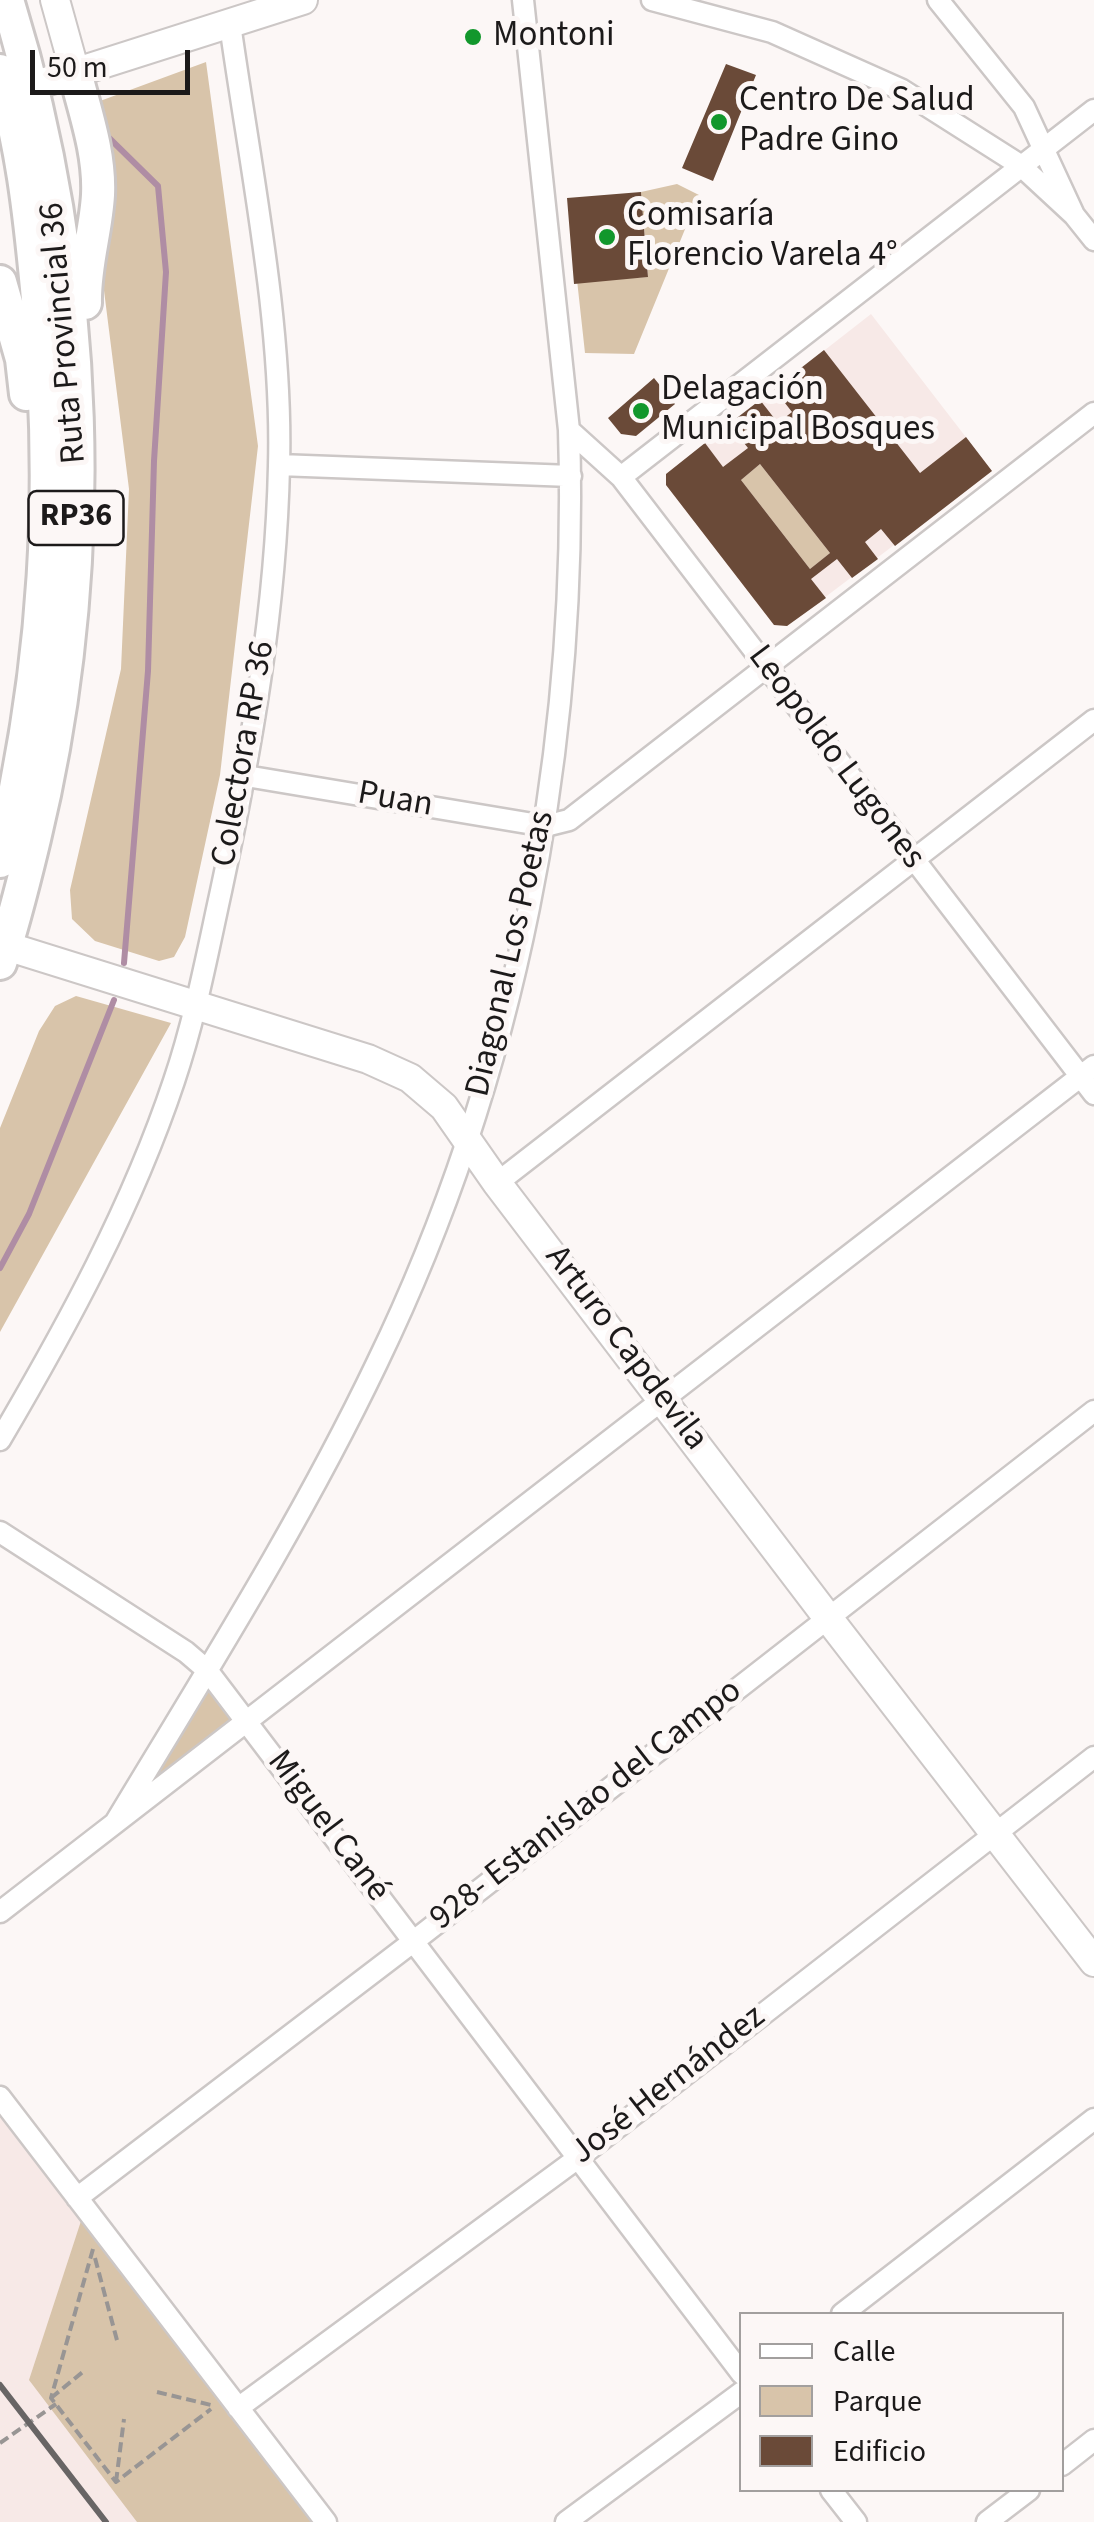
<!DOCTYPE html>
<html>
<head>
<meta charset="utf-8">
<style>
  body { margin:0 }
  #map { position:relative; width:1094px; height:2522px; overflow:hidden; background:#fcf7f6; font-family:"Source Sans 3",sans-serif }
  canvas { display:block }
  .legend { position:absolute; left:739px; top:2312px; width:325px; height:180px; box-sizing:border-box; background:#fcf7f6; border:2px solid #a29f9e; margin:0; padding:12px 18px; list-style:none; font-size:30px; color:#1c1a1a }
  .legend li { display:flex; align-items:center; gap:20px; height:50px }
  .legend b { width:50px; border:2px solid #a29f9e }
  .scale { position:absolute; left:30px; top:50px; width:160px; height:45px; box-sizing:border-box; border:5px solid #1c1a1a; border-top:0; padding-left:12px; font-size:30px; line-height:35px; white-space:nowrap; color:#1c1a1a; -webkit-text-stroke:8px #fcf7f6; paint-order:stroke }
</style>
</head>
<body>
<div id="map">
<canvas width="1094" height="2522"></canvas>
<ul class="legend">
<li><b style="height:12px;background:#fff"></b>Calle</li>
<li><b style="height:28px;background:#d8c4aa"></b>Parque</li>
<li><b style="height:28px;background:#6a4a38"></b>Edificio</li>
</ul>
<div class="scale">50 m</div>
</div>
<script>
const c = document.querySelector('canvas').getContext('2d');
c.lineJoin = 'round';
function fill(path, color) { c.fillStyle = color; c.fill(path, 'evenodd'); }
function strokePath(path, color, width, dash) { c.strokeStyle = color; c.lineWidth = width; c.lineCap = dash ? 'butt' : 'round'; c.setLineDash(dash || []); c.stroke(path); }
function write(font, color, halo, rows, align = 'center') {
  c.font = font + ' "Source Sans 3",sans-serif'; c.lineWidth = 10; c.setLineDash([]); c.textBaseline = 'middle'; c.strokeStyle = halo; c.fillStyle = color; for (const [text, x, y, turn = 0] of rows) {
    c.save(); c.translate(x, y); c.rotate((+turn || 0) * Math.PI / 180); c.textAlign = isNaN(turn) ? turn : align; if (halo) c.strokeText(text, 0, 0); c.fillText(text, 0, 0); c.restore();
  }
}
const built = new Path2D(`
  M871,314L992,471L787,626L774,625L666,485V474Z
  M0,2115L314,2522H0Z`);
const green = new Path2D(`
  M206,62L258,446L220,775L185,937L174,957L159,961L95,941L72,919L70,890L121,669L129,489L81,108Z
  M677,184L699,195L634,354L585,353L577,280L648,277L641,192Z
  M760,464L830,553L810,569L741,480Z
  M76,996L171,1023L0,1332V1128L39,1031L55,1006Z
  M207,1689L239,1723L130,1806Z
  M81,2221L313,2522H137L29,2380Z`);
const stream = new Path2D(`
  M102,131L158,186L166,272L154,461L148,671L124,963
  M0,1268L29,1214L114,1000`);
const building = new Path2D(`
  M726,64L756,75L713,181L682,168Z
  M641,192L648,277L574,284L567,198Z
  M824,350L920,473L966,437L992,471L895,546L881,529L865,542L878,559L852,578L837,559L811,579L826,598L787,626L774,625L666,485V474L705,443L723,467L748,448L729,424L760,400L778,423L792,412L774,389ZM760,464L830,553L810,569L741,480Z
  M654,378L675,404L636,436L621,434L608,418Z`);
const path = new Path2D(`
  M93,2249L51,2398L116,2482L211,2409
  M95,2258L118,2344
  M157,2392L211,2405
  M51,2398L84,2371
  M0,2443L56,2404
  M116,2482L124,2419`);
const street = new Path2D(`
  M652,0L772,32L902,90L1020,165L1074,215
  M938,0L1024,107L1074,215L1094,240
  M569,430L621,477L1094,1094
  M279,465L571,476
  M621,477L1094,110
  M246,776L545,826L569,820L1094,413
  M497,1183L1094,720
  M0,1440C67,1326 132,1207 174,1081C195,1019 207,955 221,891C251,751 276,609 279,466C283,322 250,167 230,24
  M0,1532L186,1652L207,1670L742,2374
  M115,1823C206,1672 301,1522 377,1363C516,1076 579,748 569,430L523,0
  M0,1912L1094,1066
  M0,2097L326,2522
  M77,2198L414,1941L1094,1411
  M842,2314L1094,2119
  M238,2408L578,2158L1094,1757
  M1062,2465L1094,2440
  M831,2490L856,2522
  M566,2522L742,2392
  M987,2522L1029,2490`);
const secondary = new Path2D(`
  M55,0L75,72
  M11,93L303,0
  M6,946L368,1059L410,1078L444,1107L497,1183L828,1618L1094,1962`);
const primary = new Path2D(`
  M0,71C22,141 30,215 37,288C57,486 47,667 0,861
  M75,72C85,112 100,153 98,195C96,231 84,266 85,303
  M0,282L22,359L26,394
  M0,963C14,922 24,880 34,839C100,565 91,269 7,0`);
const rail = new Path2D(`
  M0,2385L106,2522`);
const markers = [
  [473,37,10,"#12972c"],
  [719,122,10,"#12972c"],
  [607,237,10,"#12972c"],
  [641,411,10,"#12972c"]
];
const shields = [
  [76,518,95]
];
const shieldNames = [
  ["RP36",76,518]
];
const poiNames = [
  ["Montoni",493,37],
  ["Centro De Salud",739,102],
  ["Padre Gino",739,142],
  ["Comisaría",627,217],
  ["Florencio Varela 4°",627,257],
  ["Delagación",661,391],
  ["Municipal Bosques",661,431]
];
const streetNames = [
  ["Ruta Provincial 36",65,333,-95],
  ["Colectora RP 36",245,754,-80],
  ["Leopoldo Lugones",835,758,53],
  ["Puan",395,801,10],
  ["Diagonal Los Poetas",512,954,-77],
  ["Arturo Capdevila",625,1349,53],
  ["928- Estanislao del Campo",587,1806,-38],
  ["Miguel Cané",327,1827,53],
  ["José Hernández",669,2086,-38]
];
fill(built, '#f7e9e7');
fill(green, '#d8c4aa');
strokePath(stream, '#af8da4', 6);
fill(building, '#6a4a38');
strokePath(street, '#ccc7c6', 25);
strokePath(secondary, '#ccc7c6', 32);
strokePath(primary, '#ccc7c6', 38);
strokePath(path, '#989594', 4, [10, 5]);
strokePath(street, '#fff', 20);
strokePath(secondary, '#fff', 28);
strokePath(primary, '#fff', 32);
strokePath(rail, '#686565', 6);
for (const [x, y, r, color] of markers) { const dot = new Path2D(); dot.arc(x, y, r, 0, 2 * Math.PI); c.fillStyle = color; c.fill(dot); strokePath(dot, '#fcf7f6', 4); }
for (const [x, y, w] of shields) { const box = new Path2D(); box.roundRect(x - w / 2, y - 27, w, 54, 8); c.fillStyle = '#fcf7f6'; c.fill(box); strokePath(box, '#1c1a1a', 2.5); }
write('bold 32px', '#1c1a1a', null, shieldNames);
write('35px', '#1c1a1a', '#fcf7f6', poiNames, 'left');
write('35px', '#1c1a1a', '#fcf7f6', streetNames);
</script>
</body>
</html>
